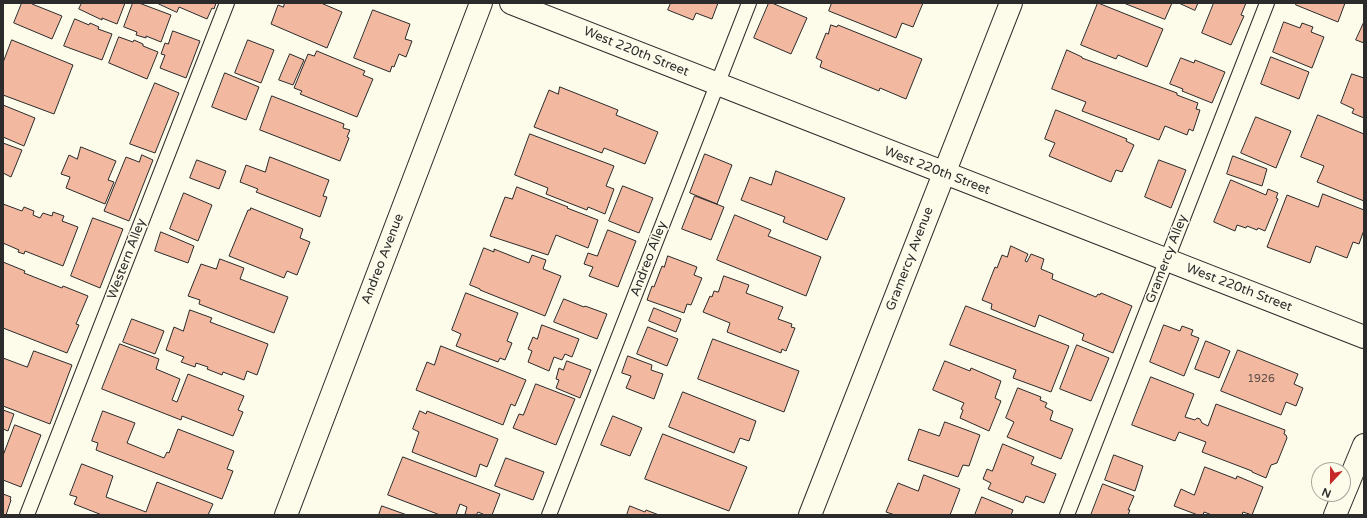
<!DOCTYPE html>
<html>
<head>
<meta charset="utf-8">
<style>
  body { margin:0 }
  #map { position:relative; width:1367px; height:518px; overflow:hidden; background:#fdfbea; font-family:"Varela Round",sans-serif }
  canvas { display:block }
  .frame { position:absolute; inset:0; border:4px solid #2b2b2b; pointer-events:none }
  .north { position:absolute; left:1311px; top:462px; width:40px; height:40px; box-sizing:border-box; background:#fdfbea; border:1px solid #a9a89e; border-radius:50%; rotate:202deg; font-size:11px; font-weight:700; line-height:16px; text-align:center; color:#2b2b2b }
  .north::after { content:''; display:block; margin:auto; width:14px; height:18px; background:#c62828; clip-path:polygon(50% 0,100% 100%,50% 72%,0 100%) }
</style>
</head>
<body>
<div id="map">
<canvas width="1367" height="518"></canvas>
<div class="frame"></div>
<div class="north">N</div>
</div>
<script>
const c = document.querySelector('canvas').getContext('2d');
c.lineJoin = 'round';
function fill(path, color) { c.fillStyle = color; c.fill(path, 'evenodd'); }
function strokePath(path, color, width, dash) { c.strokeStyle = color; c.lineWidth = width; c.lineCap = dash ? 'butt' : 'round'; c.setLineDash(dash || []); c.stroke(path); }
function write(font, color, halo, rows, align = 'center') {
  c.font = font + ' "Varela Round",sans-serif'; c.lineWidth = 3; c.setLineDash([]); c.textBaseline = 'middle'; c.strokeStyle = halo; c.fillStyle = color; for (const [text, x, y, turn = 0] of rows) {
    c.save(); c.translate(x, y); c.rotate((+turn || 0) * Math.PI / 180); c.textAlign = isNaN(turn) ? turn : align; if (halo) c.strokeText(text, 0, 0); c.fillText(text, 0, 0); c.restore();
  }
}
const building = new Path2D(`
  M22,3H32V4L62,16L52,39L14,23Z
  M82,3H125L117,24L102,18V20L79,9Z
  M133,3H139L171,15L161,42L146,36V38L136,35L137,32L124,27Z
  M157,3H216L214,9L212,8L207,19L179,7L177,12Z
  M285,3H321L342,12L327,48L271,24L278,5L283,7Z
  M671,3H718L712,19L696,13L693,20L668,10Z
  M769,3H772L807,18L791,54L754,38Z
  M832,3H923L913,27L902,23L896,38L829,11Z
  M1098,3L1163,29L1147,67L1118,55L1116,59L1081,45Z
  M1124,3H1172L1165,19Z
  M1179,3H1198L1195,10Z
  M1214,3H1246L1241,15L1244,16L1231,45L1202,33Z
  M1296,3H1345L1338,22L1296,5Z
  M373,10L410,24L405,39L412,41L406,57L399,54L394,67L392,66L390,72L354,58Z
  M75,19L89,25L90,23L99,27L98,29L112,34L102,60L64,46Z
  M1284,22L1300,28L1302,23L1313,27L1311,32L1324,37L1312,68L1273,52Z
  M1364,22V43L1356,40Z
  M831,25L837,27L838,25L922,59L906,99L880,88L879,91L820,67L822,61L816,58L826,33L828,34Z
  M173,31L200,41L186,78L160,68L165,55L161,54L165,43L168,44Z
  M119,37L133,42L134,40L143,44V46L158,52L147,79L109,63Z
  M12,40L73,65L54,114L3,95V63Z
  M248,40L274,50L261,83L235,73Z
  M1067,50L1082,57V58L1177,93V95L1198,103L1196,109L1200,110L1193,131L1189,129L1187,135L1165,126L1159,140L1082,111L1086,102L1052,89Z
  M317,51L365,71L363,75L373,79L357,117L300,94L302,91L294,88L308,54L314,56Z
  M290,54L304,60L293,85L279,80Z
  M1271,57L1309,72L1299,99L1261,84Z
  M1181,58L1194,63L1195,60L1225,72L1212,103L1182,91L1183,89L1170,84Z
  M225,73L259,87L246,120L212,107Z
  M1352,74L1364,78V77V118L1352,113L1354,109L1341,103Z
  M155,83L179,93L155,153L130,144Z
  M560,87L618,110L616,115L658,132L645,164L604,148L602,153L534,127L549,90L558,94Z
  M272,96L344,124L343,128L350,130L347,137L349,138L340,161L260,130Z
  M3,105L35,118L24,146L3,137Z
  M1056,110L1127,139L1126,141L1134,145L1122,172L1116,170L1111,182L1049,156L1055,143L1045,139Z
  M1318,115L1364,134V201L1317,182L1324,166L1301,157Z
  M1256,117L1291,131L1276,168L1241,153Z
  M530,134L614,166L606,186L614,189L605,214L588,207L587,210L546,194L548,188L515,175Z
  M3,143L22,150L11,177L3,173Z
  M81,147L116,161L108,180L114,182L105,204L66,188L70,177L61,174L69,155L77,159Z
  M705,154L732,165L717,204L690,193Z
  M142,155L153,160L129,221L104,211L126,157L139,162Z
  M1233,156L1267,169L1262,186L1227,174Z
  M270,157L329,180L323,196L327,197L320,217L256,192L258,189L240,182L246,165L265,172Z
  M197,160L226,171L219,189L190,178Z
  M1159,160L1186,170L1171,208L1145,197Z
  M776,171L845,198L827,240L783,222L785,217L741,200L750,177L771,185Z
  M1231,180L1266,195L1268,189L1278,193L1276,198L1278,199L1265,231L1258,228L1257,230L1247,226L1246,228L1237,225L1235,231L1214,222Z
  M623,186L653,198L639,233L609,221Z
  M517,187L568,207L567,208L598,220L588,248L556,235L548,255L490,236L505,197L512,199Z
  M184,193L212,205L198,241L170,229Z
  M1323,194L1364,210V230L1359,244L1353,242L1347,258L1316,246L1310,263L1267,247L1287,195L1318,207Z
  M695,196L724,207L711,240L682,229Z
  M3,204L22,211L24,207L34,211L33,215L40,218L43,213L52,216L53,212L64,216L62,221L78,227L63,266L25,251L24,254L18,252L19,250L3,243Z
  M251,208L303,229L300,238L310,242L297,275L287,271L284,278L229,256L248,210H250Z
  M735,215L771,230L768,236L821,257L806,296L717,260Z
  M93,218L123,229L100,288L71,276Z
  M608,230L636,241L618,287L589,276L593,267L584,264L588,253L597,256Z
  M161,232L194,246L188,263L155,251Z
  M1011,246L1028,254L1025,261L1027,262L1031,254L1044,259L1041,269L1053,274L1052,279L1096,297L1098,294L1100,295L1101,293L1132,306L1113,353L1082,340L1084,334L1039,315L1035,327L991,309L992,304L982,300L995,267L997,268L1002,255L1007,257Z
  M484,248L494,252V249L529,263L532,255L546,260L543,269L561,276L545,316L480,290V289L470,285Z
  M668,256L697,267L694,275L702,278L691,305L687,304L684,313L647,300L652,286L654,287L662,266L664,267Z
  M220,259L244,268L240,279L288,297L274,333L199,304L200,300L188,296L201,264L216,269Z
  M3,262L25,271L24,273L62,288L63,286L88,296L76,324L79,325L67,353L3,328Z
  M724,276L749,285L746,293L783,307L778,319L792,324L791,327L795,328L786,351L782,349L781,353L727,332L730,323L703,312L710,296L712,297L714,291L718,292Z
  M466,293L518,313L507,341L512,343L505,360L500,358L498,362L456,346L461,334L452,330Z
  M564,299L584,307L585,306L607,314L597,339L554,322Z
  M966,306L1069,346L1051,392L1013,378L1016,370L950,345Z
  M654,308L681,319L676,332L649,321Z
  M190,310L212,318L210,322L268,344L257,375L247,371L244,380L223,372L222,375L207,369L208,367L196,363L195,367L181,362L184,357L166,350L174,327L183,331Z
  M132,319L164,331L155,354L123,342Z
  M542,325L579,339L572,357L565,354L562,360L554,357L549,371L528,362L532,351L528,349L533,337L537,339Z
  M1164,325L1180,331L1182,326L1193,330L1191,335L1199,338L1184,376L1150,362Z
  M648,327L678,339L667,366L637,354Z
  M713,339L799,371L784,412L698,379Z
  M1206,341L1230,351L1219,378L1195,369Z
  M120,344L159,359L156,369L180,379L172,400L177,402L188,374L244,396L238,410L243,412L233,436L182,416L181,420L102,389Z
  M1077,345L1109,358L1091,401L1060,389Z
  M441,346L526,380L515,406L511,404L503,425L416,390L427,362L434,365Z
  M1238,350L1298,374L1294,384L1303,388L1296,406L1286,402L1281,415L1221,391Z
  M34,351L72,365L50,424L3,406V358L27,367Z
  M628,356L652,365L651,370L663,374L654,399L626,388L631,376L622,373Z
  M567,361L591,370L580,398L556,388L559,380L556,379L559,368L563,370Z
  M945,361L970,371L971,368L1001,381L995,398L1001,401L989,431L960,418L963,410L961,409L964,403L933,390Z
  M1151,377L1194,394L1185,417L1195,420L1197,418L1200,419L1202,423L1208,426L1216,404L1285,430L1284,434L1286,435L1287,438L1277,463L1271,465L1266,478L1252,472V471L1202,452L1206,442L1179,432L1175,441L1132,425Z
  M536,384L575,399L556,445L513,428L519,414L523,415Z
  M1018,388L1041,397L1040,400L1047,403L1045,407L1053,411L1050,420L1073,429L1061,459L1007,437L1014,422L1006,418Z
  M683,392L756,421L749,441L740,438L734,453L669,427Z
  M3,410L14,414L8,431L3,429Z
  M103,411L135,423L127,443L164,458L167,452L169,453L178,429L234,451L227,469L233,471L222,499L96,450L98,443L92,441Z
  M420,411L426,414L427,411L498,439L487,467L480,464L476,477L412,452L419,432L413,429Z
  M613,416L642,428L630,456L601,445Z
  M945,422L980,435L969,466L963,465L958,477L908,460L919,429L939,436Z
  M15,425L41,435L21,487L3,480V456Z
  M663,434L747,467L729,511L645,479Z
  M1003,444L1034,457L1031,464L1056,474L1044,503L1026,496L1023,503L988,489L991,483L983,479L987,469L992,471Z
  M1114,455L1143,466L1135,491L1105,480Z
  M403,457L500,494L492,515H485L478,512L476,515H469L465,514L467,507L460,504L456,515H440L388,495Z
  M506,458L544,472L533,500L495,486Z
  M82,464L113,476L106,497L146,512L157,482L213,504L208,515H102L74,504L77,497L70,495Z
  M1205,467L1236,479L1237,476L1263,487L1252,515L1243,512L1242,515H1212L1204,512L1203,515H1198L1174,506L1181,489L1194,495Z
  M924,475L960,489L950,515H895L886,512L898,483L918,491Z
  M1103,484L1134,496L1128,510H1130L1128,515H1091Z
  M3,494L11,497L10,499L11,500L6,515H3Z
  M982,497L1013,510L1011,515H975Z
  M382,506L407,515H379Z
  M630,506L645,512L646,510L659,515H627Z`);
const service = new Path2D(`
  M27,515L227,3
  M549,515L749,3
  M1067,515L1267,3`);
const minor = new Path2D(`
  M511,3L1364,337
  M286,515L481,3
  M810,515L1011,3`);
const tertiary = new Path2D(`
  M1335,515L1364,445`);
const numberNames = [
  ["1926",1261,379]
];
const streetNames = [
  ["West 220th Street",636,52,22],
  ["West 220th Street",937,171,21],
  ["Western Alley",127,259,-69],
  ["Andreo Avenue",383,259,-69],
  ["Andreo Alley",649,259,-69],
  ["Gramercy Avenue",910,259,-69],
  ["Gramercy Alley",1167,259,-69],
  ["West 220th Street",1239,288,21]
];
fill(building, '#f2b8a0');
strokePath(building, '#2b2b2b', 1);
strokePath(service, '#2b2b2b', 16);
strokePath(minor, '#2b2b2b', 24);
strokePath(tertiary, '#2b2b2b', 24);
strokePath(service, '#fdfbea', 14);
strokePath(minor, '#fdfbea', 22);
strokePath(tertiary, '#fdfbea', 22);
write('11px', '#5d4e48', null, numberNames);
write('13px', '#2b2b2b', '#fdfbea', streetNames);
</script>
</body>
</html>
